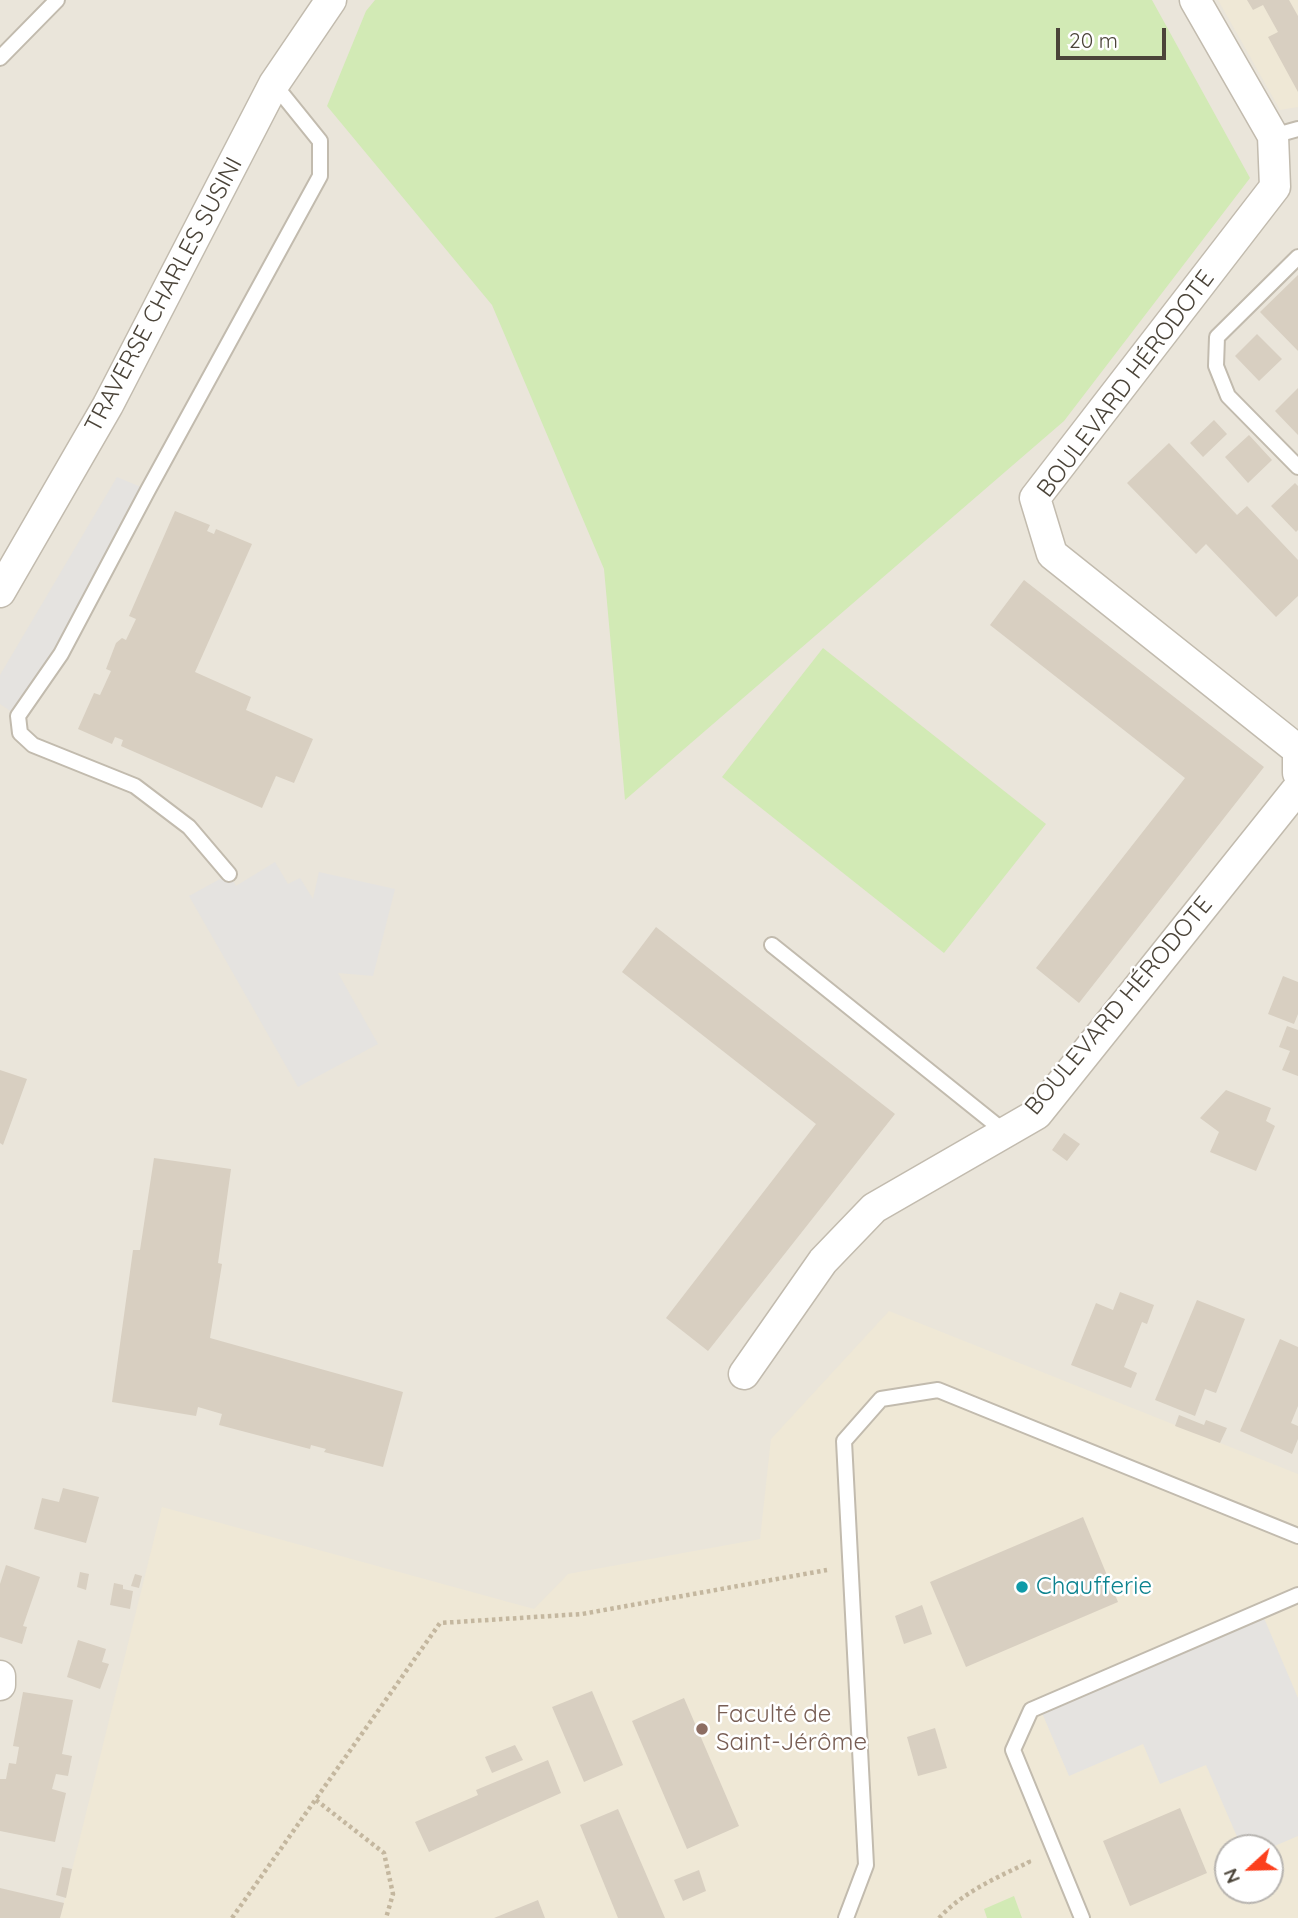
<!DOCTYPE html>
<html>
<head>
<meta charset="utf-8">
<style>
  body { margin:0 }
  #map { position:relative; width:1298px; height:1918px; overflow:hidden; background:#f6f3ec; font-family:Quicksand,sans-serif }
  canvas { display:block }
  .north { position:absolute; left:1214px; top:1834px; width:70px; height:70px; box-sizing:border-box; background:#fff; border:2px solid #b7b4b0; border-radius:50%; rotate:248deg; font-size:19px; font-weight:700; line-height:28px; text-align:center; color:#4b4439 }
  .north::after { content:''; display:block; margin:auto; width:24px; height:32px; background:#fc3f1d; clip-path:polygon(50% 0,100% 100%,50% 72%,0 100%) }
  .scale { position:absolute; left:1056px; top:28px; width:110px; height:32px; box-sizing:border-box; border:4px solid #4b4439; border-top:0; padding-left:9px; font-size:21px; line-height:24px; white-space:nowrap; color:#4b4439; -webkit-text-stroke:5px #fff; paint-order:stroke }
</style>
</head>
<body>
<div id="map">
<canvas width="1298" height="1918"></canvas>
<div class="north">N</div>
<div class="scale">20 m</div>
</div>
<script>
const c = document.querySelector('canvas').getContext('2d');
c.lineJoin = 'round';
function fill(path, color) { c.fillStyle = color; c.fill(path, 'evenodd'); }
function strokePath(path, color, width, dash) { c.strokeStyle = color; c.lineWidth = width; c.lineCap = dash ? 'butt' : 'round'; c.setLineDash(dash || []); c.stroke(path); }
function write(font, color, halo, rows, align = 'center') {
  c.font = font + ' Quicksand,sans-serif'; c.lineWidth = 5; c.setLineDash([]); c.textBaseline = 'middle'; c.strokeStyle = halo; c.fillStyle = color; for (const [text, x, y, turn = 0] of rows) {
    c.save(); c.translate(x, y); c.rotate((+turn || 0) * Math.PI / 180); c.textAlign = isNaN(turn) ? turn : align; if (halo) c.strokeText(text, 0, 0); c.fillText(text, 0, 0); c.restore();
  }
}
const residential = new Path2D(`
  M0,0H1298V1918H0ZM1228,1848H1270V1890H1228Z`);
const education = new Path2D(`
  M1218,0H1298V107L1280,110Z
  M889,1311L1298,1474V1918H60L162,1507L534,1609L568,1574L760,1539L771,1439ZM1228,1848H1270V1890H1228Z`);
const green = new Path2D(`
  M375,0H1152L1250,178L1064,421L625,800L604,569L492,305L327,106L366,11Z
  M823,648L1046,824L944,953L722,777Z
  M1014,1896L1022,1918H987L984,1909Z`);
const parking = new Path2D(`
  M117,477L148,490L18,716L0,704V675Z
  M275,862L288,884L300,878L313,899L319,872L395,889L373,976L338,973L378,1044L298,1087L189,896L229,874L236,886Z
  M1261,1611L1298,1698V1836L1270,1848H1242L1206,1765L1160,1784L1143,1744L1069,1776L1039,1706Z`);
const building = new Path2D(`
  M1247,0H1289L1298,16V92L1268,37L1278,32L1263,5L1253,10Z
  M1298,275V351L1260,312Z
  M1257,334L1282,359L1259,381L1235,356Z
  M1298,388V435L1275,411Z
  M1214,420L1227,434L1203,457L1190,443Z
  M1249,435L1272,460L1248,483L1225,457Z
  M1169,443L1237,515L1247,506L1298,560V596L1276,617L1206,544L1196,554L1127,483Z
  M1295,483L1298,486V530L1296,532L1271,506Z
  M175,511L210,525L207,531L214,534L216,529L252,544L195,672L251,697L246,710L313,739L294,783L276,776L262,808L121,746L123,740L115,737L112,744L78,729L94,693L100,695L111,671L106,669L116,643L122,638L126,640L136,619L129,616Z
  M1024,580L1264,767L1079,1003L1036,968L1185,778L990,625Z
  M656,927L895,1114L708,1351L666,1318L816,1124L622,972Z
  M1283,976L1298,982V1014L1294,1024L1268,1014Z
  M1287,1026L1298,1030V1076L1282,1070L1290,1051L1279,1047Z
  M0,1070L27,1079L3,1145L0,1143Z
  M1226,1090L1271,1108L1266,1121L1275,1126L1256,1171L1210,1152L1219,1132L1200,1118Z
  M1064,1133L1080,1144L1067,1161L1052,1150Z
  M154,1158L231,1169L218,1263L222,1264L210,1338L403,1392L383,1467L324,1452L326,1449L311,1445L310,1449L219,1425L222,1414L198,1407L196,1416L112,1402L133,1250H140Z
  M1120,1292L1154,1305L1147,1324L1142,1322L1124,1367L1137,1373L1131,1388L1071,1365L1096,1303L1113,1310Z
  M1197,1300L1245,1319L1216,1393L1205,1389L1195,1416L1155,1400Z
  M1280,1339L1298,1347V1406L1291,1423L1298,1426V1439L1292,1454L1240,1431Z
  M1179,1415L1204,1425L1206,1420L1227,1428L1220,1443L1175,1426Z
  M63,1488L99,1497L86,1543L34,1529L42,1498L59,1502Z
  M1083,1517L1118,1602L966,1667L930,1582Z
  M6,1565L40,1577L23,1626L27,1627L22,1644L0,1637V1584Z
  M80,1572L89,1574L86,1590L77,1587Z
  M135,1574L142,1576L139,1588L131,1586Z
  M114,1583L123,1585V1589L133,1591L130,1609L110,1605Z
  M922,1605L932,1634L904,1644L895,1616Z
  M78,1640L106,1649L102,1662L109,1664L100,1689L67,1677Z
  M592,1691L623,1765L584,1782L552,1707Z
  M23,1692L73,1700L62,1754L72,1756L68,1776L56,1774L52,1789L66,1793L55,1842L0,1831V1779H6L9,1763L16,1764L19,1747L13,1746Z
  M684,1698L739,1826L687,1849L632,1721Z
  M935,1728L947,1768L918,1776L907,1737Z
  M515,1745L523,1760L492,1773L485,1757Z
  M548,1760L561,1793L429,1852L415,1822L478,1795L476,1790Z
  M1180,1808L1207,1873L1130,1906L1103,1841Z
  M618,1809L665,1918H618L580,1825Z
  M62,1867L72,1869L66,1898L56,1895Z
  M699,1870L706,1891L683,1901L674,1880Z
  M0,1888L64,1903L60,1918H0Z
  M538,1900L545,1918H494Z`);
const path = new Path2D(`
  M316,1800L384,1853L393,1894L386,1918
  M232,1918L440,1623L582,1614L827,1570
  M939,1918C963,1892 998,1877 1029,1862L1028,1860`);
const lane = new Path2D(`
  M0,58L57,0
  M1273,136L1298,129
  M1298,257L1217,337L1216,366L1228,396L1298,467
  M229,874L189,827L135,786L33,745L20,733L18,716L61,654L148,490L320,176V141L274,84
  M772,945L1005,1132
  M846,1918L866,1865L844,1441L881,1399L938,1390L1298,1536
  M1082,1918L1013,1750L1031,1710L1298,1595`);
const street = new Path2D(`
  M1195,0L1273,136L1275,187L1035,498L1052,554L1298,750V773
  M0,592L108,405L274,84L331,0
  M744,1374L823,1261L874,1208L1037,1114L1298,788
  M0,1676V1685`);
const markers = [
  [1022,1587,7,"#0f9aa8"],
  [702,1729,7,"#8d6e63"]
];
const streetNames = [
  ["TRAVERSE CHARLES SUSINI",164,295,-62],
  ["BOULEVARD HÉRODOTE",1126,384,-53],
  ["BOULEVARD HÉRODOTE",1119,1006,-50]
];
const cultureNames = [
  ["Chaufferie",1036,1587]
];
const educationNames = [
  ["Faculté de",716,1715],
  ["Saint-Jérôme",716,1743]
];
fill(residential, '#eae5da');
fill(education, '#efe8d6');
fill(green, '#d2eab5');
fill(parking, '#e5e3e0');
fill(building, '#d8cfc1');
strokePath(lane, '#c2bbae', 18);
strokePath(street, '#c2bbae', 33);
strokePath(path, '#c4b79f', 4.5, [3.5, 3.5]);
strokePath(lane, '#fff', 14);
strokePath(street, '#fff', 30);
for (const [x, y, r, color] of markers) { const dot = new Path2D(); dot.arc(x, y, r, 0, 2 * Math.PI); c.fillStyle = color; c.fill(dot); strokePath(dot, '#fff', 2.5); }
write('24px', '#4b4439', '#fff', streetNames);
write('24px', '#0d838f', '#fff', cultureNames, 'left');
write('24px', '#785e54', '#fff', educationNames, 'left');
</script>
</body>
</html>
